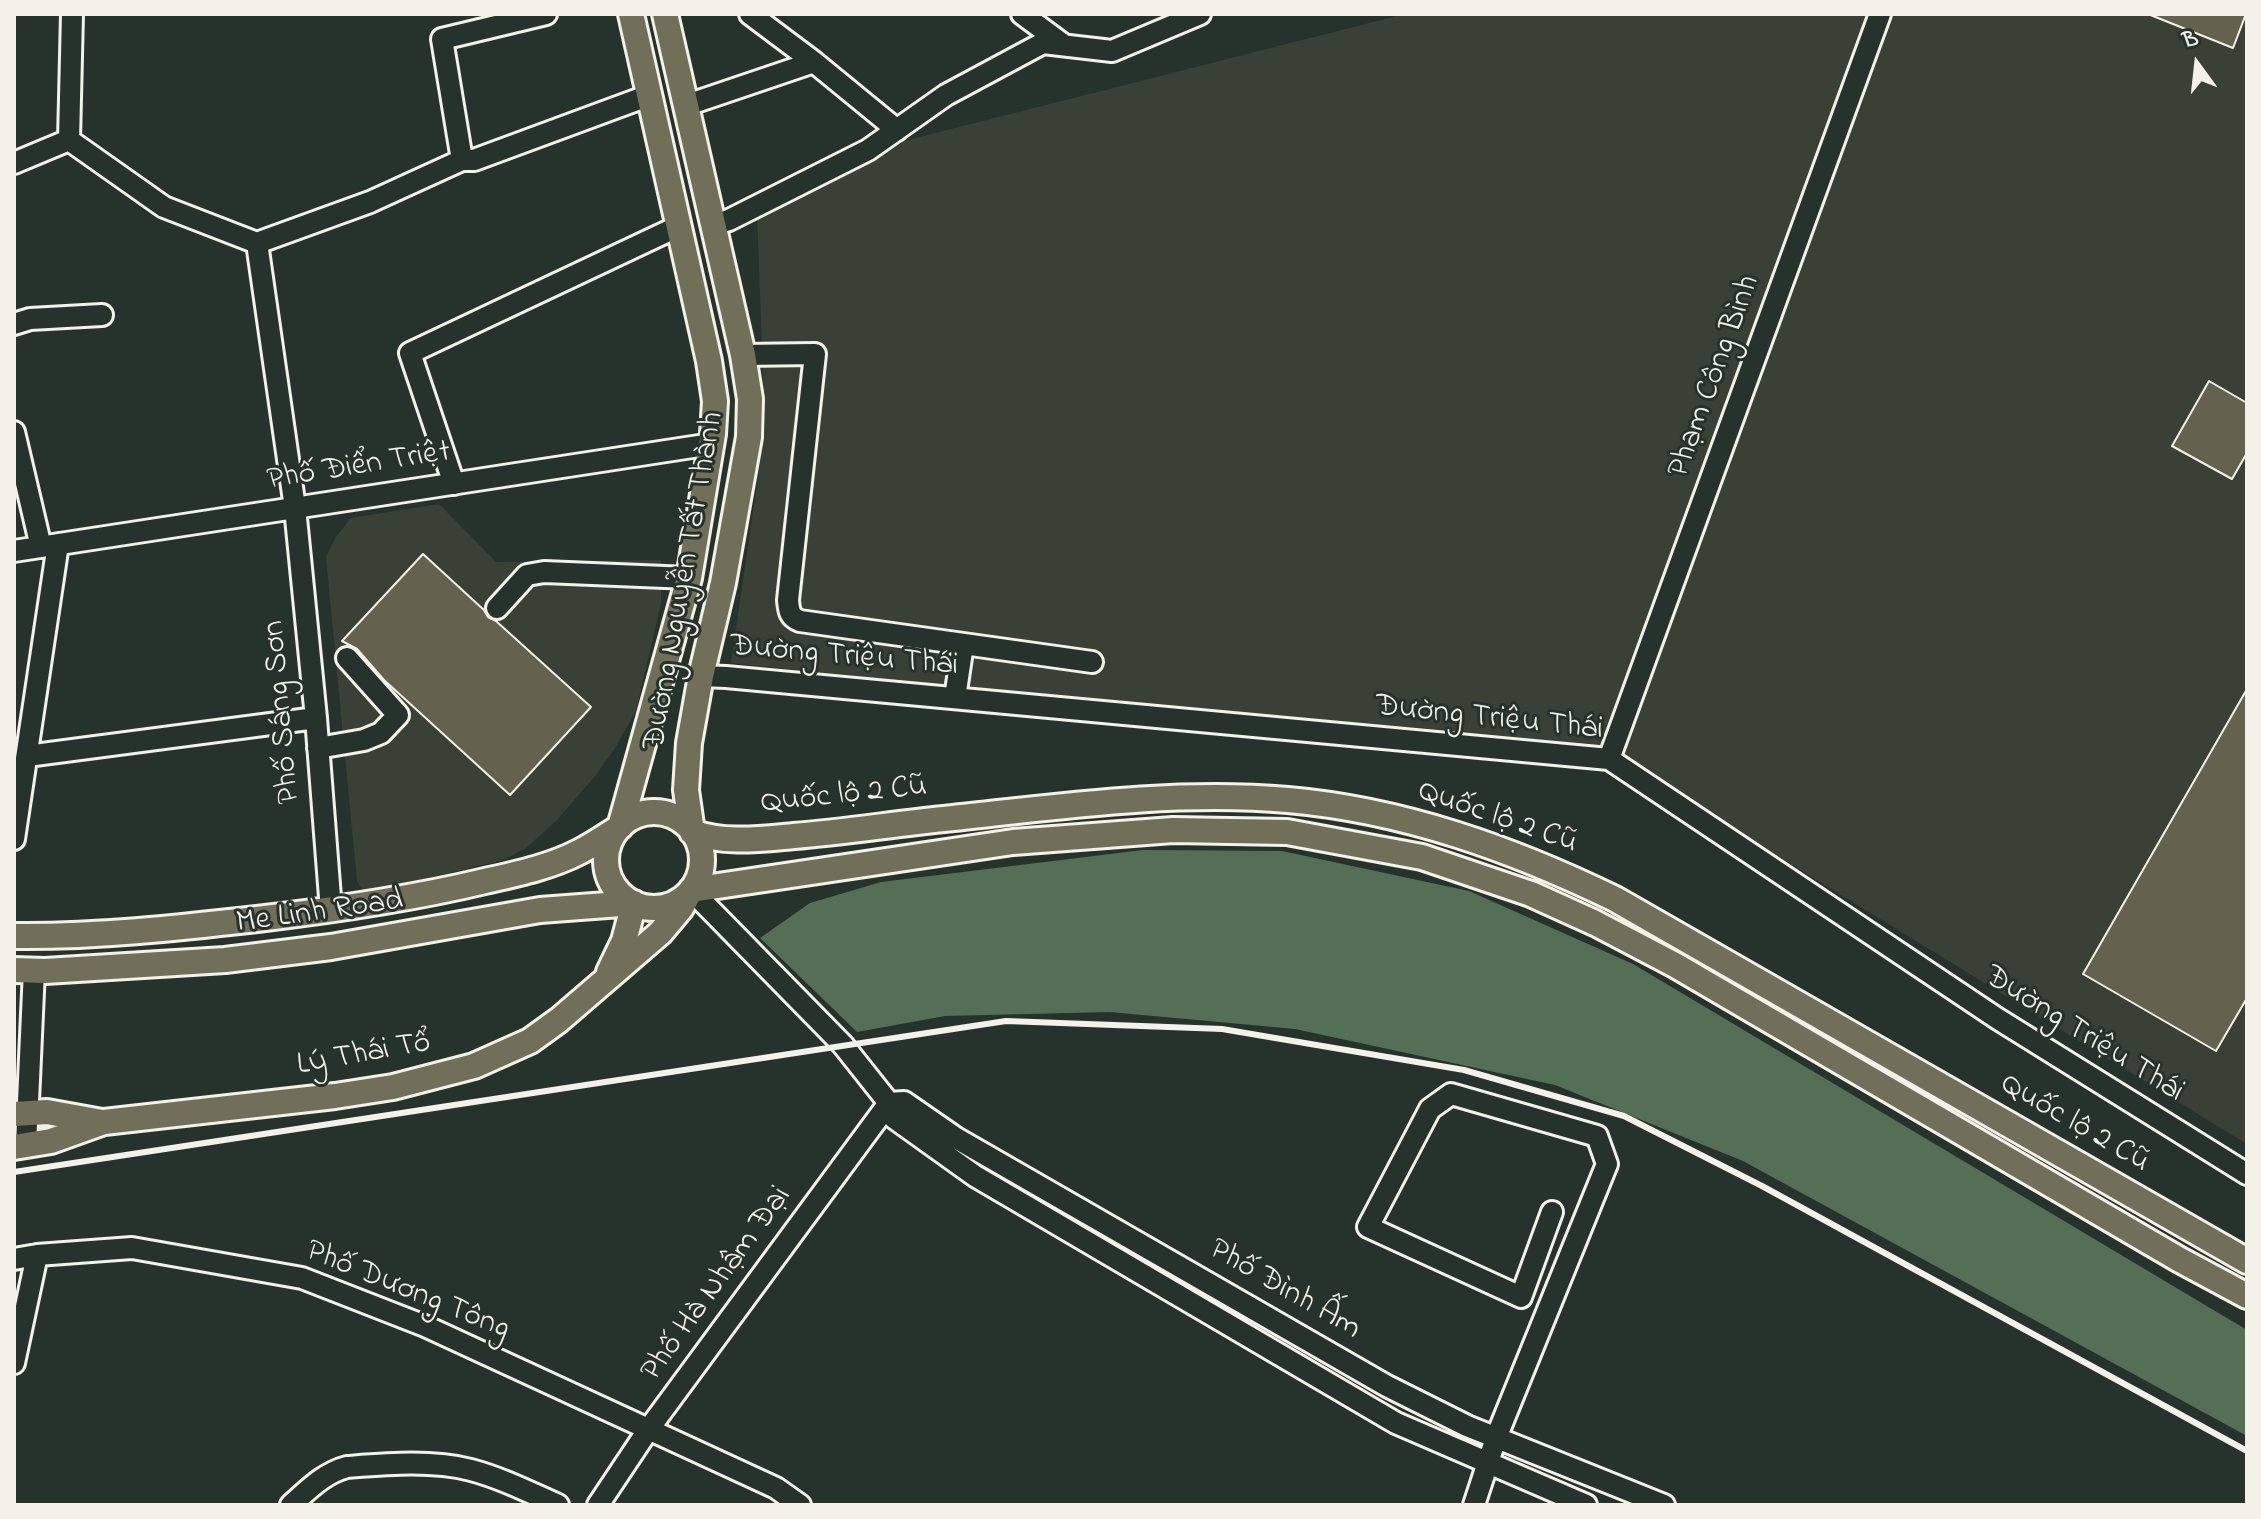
<!DOCTYPE html>
<html>
<head>
<meta charset="utf-8">
<style>
  body { margin:0 }
  #map { position:relative; width:2261px; height:1519px; overflow:hidden; background:#26332d; font-family:"Indie Flower",sans-serif }
  canvas { display:block }
  .frame { position:absolute; inset:0; border:16px solid #f4f1e8; pointer-events:none }
  .north { position:absolute; left:2157px; top:24px; width:80px; height:80px; -webkit-text-stroke:6px #26332d; paint-order:stroke; rotate:345deg; font-size:22px; font-weight:700; line-height:32px; text-align:center; color:#f4f1e8 }
  .north::after { content:''; display:block; margin:auto; width:28px; height:36px; background:#f4f1e8; clip-path:polygon(50% 0,100% 100%,50% 72%,0 100%) }
</style>
</head>
<body>
<div id="map">
<canvas width="2261" height="1519"></canvas>
<div class="frame"></div>
<div class="north">B</div>
</div>
<script>
const c = document.querySelector('canvas').getContext('2d');
c.lineJoin = 'round';
function fill(path, color) { c.fillStyle = color; c.fill(path, 'evenodd'); }
function strokePath(path, color, width, dash) { c.strokeStyle = color; c.lineWidth = width; c.lineCap = dash ? 'butt' : 'round'; c.setLineDash(dash || []); c.stroke(path); }
function write(font, color, halo, rows, align = 'center') {
  c.font = font + ' "Indie Flower",sans-serif'; c.lineWidth = 6; c.setLineDash([]); c.textBaseline = 'middle'; c.strokeStyle = halo; c.fillStyle = color; for (const [text, x, y, turn = 0] of rows) {
    c.save(); c.translate(x, y); c.rotate((+turn || 0) * Math.PI / 180); c.textAlign = isNaN(turn) ? turn : align; if (halo) c.strokeText(text, 0, 0); c.fillText(text, 0, 0); c.restore();
  }
}
const built = new Path2D(`
  M1405,14H2247V1144L1616,757L731,663L765,429L757,213L904,141Z
  M439,504L496,562L661,560V603L636,711L615,748L596,775L556,821L526,848L503,860L412,882L363,891L357,881L326,557L336,537L351,518Z`);
const green = new Path2D(`
  M1143,850L1282,851L1469,891L1633,964L2247,1330V1436L1743,1161L1555,1085L1295,1029L1110,1012L945,1016L857,1032L760,938L810,903L881,882Z`);
const building = new Path2D(`
  M2148,14H2246L2233,48Z
  M2209,381L2247,403V453L2232,479L2172,446Z
  M423,554L484,610L488,617L496,621L591,707L510,795L384,680L357,649L342,641Z
  M2247,689V998L2216,1051L2083,974Z`);
const minor = new Path2D(`
  M72,14L69,140L164,207L257,243L370,202L462,160H474L650,95
  M1022,14L1064,45
  M814,62L897,130
  M687,105L814,62L750,14
  M462,160L442,39L546,14
  M14,163L69,140
  M713,225L729,220L868,150L946,95L1043,43L1112,51L1200,14
  M257,243L295,508L316,718L331,910
  M14,324L30,319L102,315
  M743,355L815,354L788,600C789,610 789,617 800,621L1092,662
  M14,432L41,547
  M454,484L410,353L679,226
  M14,551L712,444
  M497,608L527,575L544,572L689,578
  M701,676L726,677L1609,759L1998,1019L2247,1174
  M955,698L963,644
  M318,748L364,740L381,733L398,715L347,658
  M27,756L316,718
  M1609,759L1880,14
  M14,839L58,544
  M691,890L843,1045L889,1103L894,1118L975,1176L1396,1423L1586,1505
  M889,1103L904,1102L956,1138L1387,1386L1467,1426L1664,1505
  M26,1145L34,970
  M14,1259L37,1255L132,1248L302,1278L425,1326L776,1488L800,1505
  M14,1363L37,1255
  M291,1505C308,1490 324,1473 347,1467C387,1464 432,1460 471,1470C501,1478 529,1492 558,1505
  M598,1505L648,1430L889,1103
  M1474,1505L1496,1438L1607,1164L1597,1136L1451,1094L1430,1109L1368,1227L1521,1297L1552,1212`);
const major = new Path2D(`
  M665,14L743,355L750,399L749,437L723,583L701,676L689,743L686,790L692,832C725,844 760,839 794,836C844,832 894,824 944,819C1057,807 1174,790 1288,800C1403,810 1512,849 1615,899L2247,1261
  M606 860a48 48 0 1 1 96 0a48 48 0 1 1-96 0Z
  M14,936C95,937 177,928 257,919C334,910 410,899 485,881C516,874 550,867 579,852C593,845 606,836 620,827L689,578L713,434L715,401L709,361L631,14
  M14,970L45,971L225,960L331,947L540,910L634,903L624,941L609,972
  M14,1114L47,1112L102,1122
  M14,1147L51,1141L104,1122L335,1096L393,1087L474,1066L530,1041L559,1020L660,933L681,908L691,890L1013,842L1173,830L1287,832L1422,857L1531,894L1595,923L1675,965L2180,1260L2247,1296`);
const rail = new Path2D(`
  M14,1172L1006,1021L1222,1029L1464,1070L1624,1116L1762,1186L2247,1451`);
const streetNames = [
  ["Phạm Công Bình",1716,377,-70],
  ["Phố Điển Triệt",359,468,-9],
  ["Đường Nguyễn Tất Thành",686,581,-80],
  ["Đường Triệu Thái",844,658,5],
  ["Phố Sáng Sơn",284,712,-95],
  ["Đường Triệu Thái",1489,720,6],
  ["Quốc lộ 2 Cũ",844,797,-6],
  ["Quốc lộ 2 Cũ",1497,819,19],
  ["Me Linh Road",320,914,-8],
  ["Đường Triệu Thái",2083,1036,32],
  ["Lý Thái Tổ",364,1056,-10],
  ["Quốc lộ 2 Cũ",2074,1125,30],
  ["Phố Hà Nhậm Đại",718,1285,-54],
  ["Phố Đình Ấm",1284,1291,30],
  ["Phố Dương Tông",407,1292,22]
];
fill(built, '#394137');
fill(green, '#546f56');
fill(building, '#64614e');
strokePath(building, '#f4f1e8', 2);
strokePath(minor, '#f4f1e8', 26);
strokePath(major, '#f4f1e8', 30);
strokePath(minor, '#26332d', 20);
strokePath(major, '#716e59', 24);
strokePath(rail, '#f4f1e8', 6);
write('32px', '#f4f1e8', '#26332d', streetNames);
</script>
</body>
</html>
